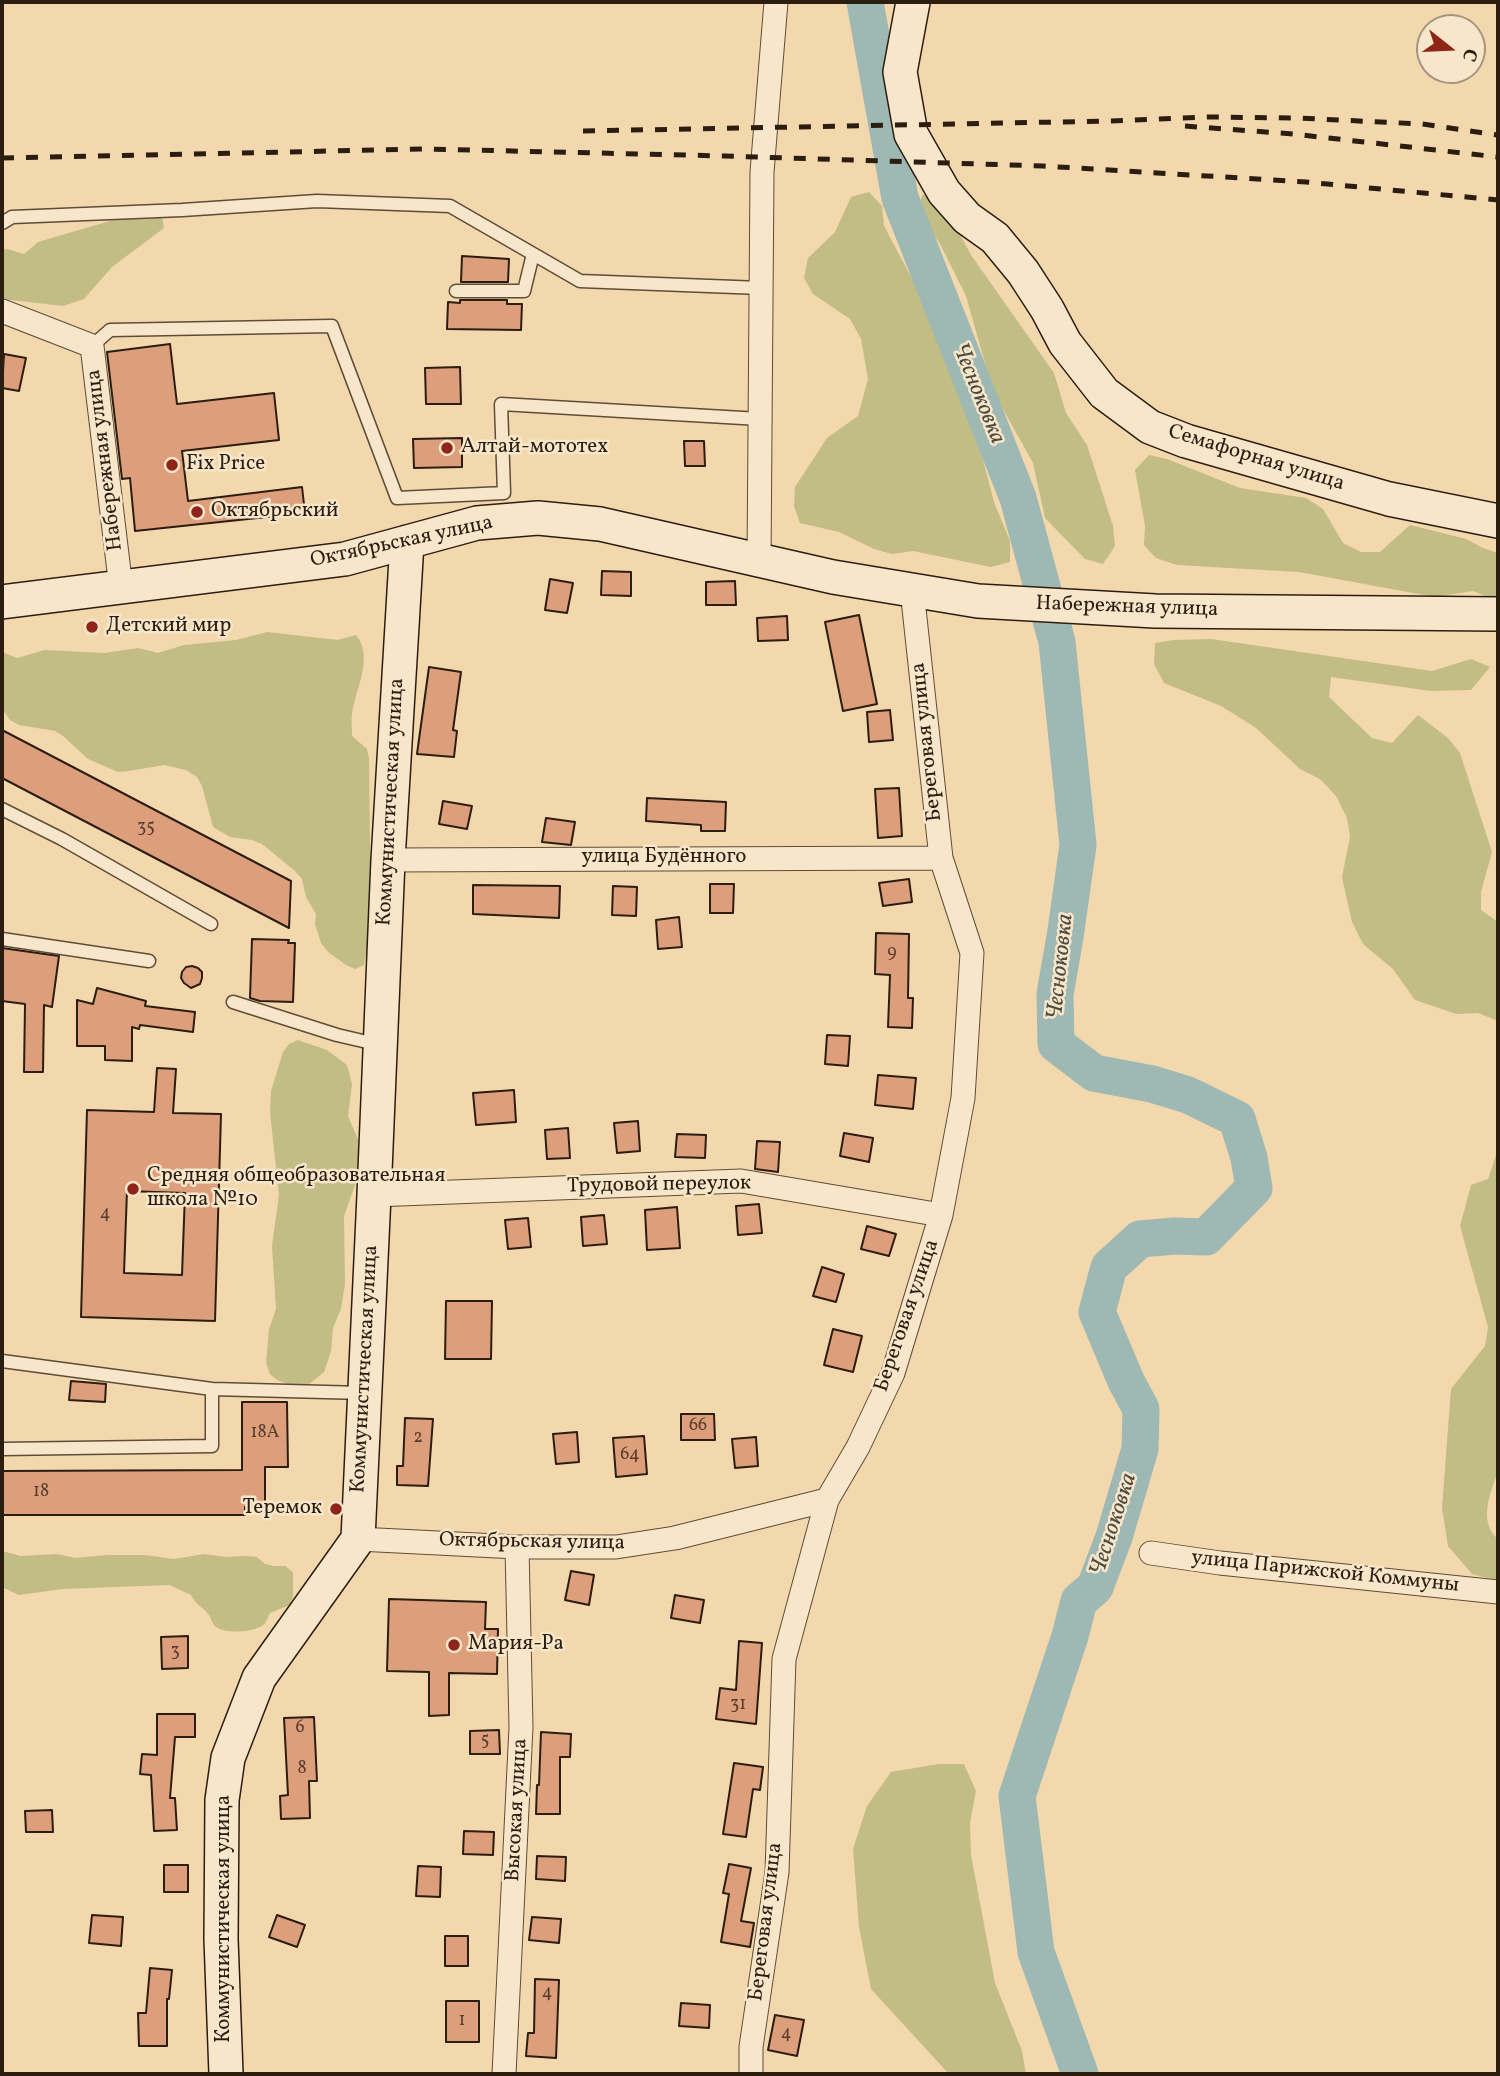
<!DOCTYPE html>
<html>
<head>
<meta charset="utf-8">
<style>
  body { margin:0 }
  #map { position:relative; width:1500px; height:2076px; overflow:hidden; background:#f3d8ad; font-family:Vollkorn,serif }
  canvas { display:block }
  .frame { position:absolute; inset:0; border:4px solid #2c1d11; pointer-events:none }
  .north { position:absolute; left:1416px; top:14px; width:70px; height:70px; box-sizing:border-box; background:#f7e6ca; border:2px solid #a69680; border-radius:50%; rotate:108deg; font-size:19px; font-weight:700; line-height:28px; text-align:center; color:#2c1d11 }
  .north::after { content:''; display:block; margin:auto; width:24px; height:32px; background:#8f2418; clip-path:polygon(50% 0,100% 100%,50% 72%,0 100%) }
</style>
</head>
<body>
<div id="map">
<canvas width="1500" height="2076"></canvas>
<div class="frame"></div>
<div class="north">С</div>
</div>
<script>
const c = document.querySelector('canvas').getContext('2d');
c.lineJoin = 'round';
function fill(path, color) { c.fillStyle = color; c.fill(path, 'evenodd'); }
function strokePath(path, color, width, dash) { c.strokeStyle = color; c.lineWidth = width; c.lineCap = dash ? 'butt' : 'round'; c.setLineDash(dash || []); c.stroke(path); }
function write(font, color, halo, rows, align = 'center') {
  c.font = font + ' Vollkorn,serif'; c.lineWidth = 5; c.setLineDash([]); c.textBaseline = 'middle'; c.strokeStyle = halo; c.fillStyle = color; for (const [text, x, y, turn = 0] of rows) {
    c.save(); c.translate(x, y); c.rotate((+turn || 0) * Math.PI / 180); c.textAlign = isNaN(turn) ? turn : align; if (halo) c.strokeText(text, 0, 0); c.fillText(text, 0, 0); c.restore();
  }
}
const green = new Path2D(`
  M869,192L882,206L884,226L949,348L958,387L973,421L994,502L1010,541V562L991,567L913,551L892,554L874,549L839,532L800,523L794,506L795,487L827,438L858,416L868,379L861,339L850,319L813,294L804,278L808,258L835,232L851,197Z
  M923,194L951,218L971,255L1054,373L1066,413L1087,445L1113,526L1115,546L1103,564L1085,559L1045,518L1033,463L993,391L966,296L939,242L915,213Z
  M161,211L164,228L112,267L84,299L63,306L2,299V250L7,249L24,254L38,242L127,216Z
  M1149,455L1167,459L1240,488L1306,498L1323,509L1343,543L1361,552H1380L1410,525L1466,539L1483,548L1498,553V598H1490L1473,591L1435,597L1299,572L1177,565L1156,558L1144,545L1145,526L1135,470Z
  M267,632L338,640L356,635C374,657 356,688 352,713C351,720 352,728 352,736L367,749L369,759L371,924L364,965L355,969L346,965L328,952L321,943L315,924L316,914L306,897L302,879L295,871L262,844L252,840L230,837L213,827L202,786L197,777L186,770L164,765L129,771L118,772L88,759L63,736L55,731L19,725L10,720L2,709V652L17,658L45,650L105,653L138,648L158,653L184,645L236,640Z
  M1211,639L1432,671L1471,659L1490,667L1471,690L1431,691L1331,677L1329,697L1372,738L1392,743L1418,715L1448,738L1460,753L1492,852L1481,892V910L1498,922V1021L1478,1013L1456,1014L1415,1000L1393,969L1363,944L1352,922L1342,877L1350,837L1347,818L1336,796L1320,779L1300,769L1256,728L1221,706L1164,683L1154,664L1155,643L1174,640Z
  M298,1040L327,1050L347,1065L352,1084L348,1116L363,1151L359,1174L344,1216L345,1284L341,1309L333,1328L331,1351L324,1372L307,1386L296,1387L277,1380L270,1374L266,1363L269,1329L276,1309L272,1246L279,1195L270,1113L271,1091L283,1052L289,1044Z
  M1498,1149V1472C1490,1492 1478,1523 1498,1539V1581L1472,1574L1448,1546L1442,1508L1451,1389L1485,1346L1488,1327L1460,1226L1471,1185L1488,1179Z
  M2,1551L21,1556L56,1554L76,1558L106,1555H145L174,1559L204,1554L226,1557L246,1556L257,1557L265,1564L274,1566H285L293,1572V1596L290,1605L270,1613C269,1615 266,1622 265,1623C259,1632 227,1634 218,1628C212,1625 212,1620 209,1615C203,1607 195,1604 191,1595L169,1585L63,1589L19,1595L2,1587Z
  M939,1764H964L976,1791L970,1823L971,1855L995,1983L1022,2051L1026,2074H949L871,1989L859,1927L853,1849L867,1806L891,1772Z`);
const river = new Path2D(`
  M865,2L900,198L1018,498L1057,642L1078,845L1065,937L1055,994L1056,1044L1094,1073L1152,1084L1188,1095L1237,1119L1249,1158L1254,1188L1206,1237L1175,1236L1140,1239L1109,1267L1097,1312L1126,1381L1141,1409L1140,1449L1114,1537L1095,1587L1079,1601L1070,1636L1017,1796L1036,1952L1080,2074`);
const building = new Path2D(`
  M462,256L509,259L508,282H461Z
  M460,300H507V304H522L521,330L447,329L448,302L460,303Z
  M170,344L177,404L274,393L279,440L182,451L188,501L302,487L305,513L135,531L130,478L122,479L107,352Z
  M4,354L26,358L19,391L2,388Z
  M460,367L461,404H426L425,368Z
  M462,438V467L414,468L413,439Z
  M684,441H704L705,466H685Z
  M602,571L631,572V596L601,595Z
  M550,579L573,583L567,613L545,610Z
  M735,581L736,605H706V582Z
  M859,615L877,704L843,711L825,622Z
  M787,616L788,640L758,641L757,618Z
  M429,667L461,672L453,730L457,731L454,757L417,754Z
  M890,710L893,740L869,742L867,712Z
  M2,730L291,881L289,928L2,778Z
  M899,788L902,836L878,838L875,789Z
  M647,798L726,802L725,831H701V825L646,821Z
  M443,801L472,806L467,829L439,824Z
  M546,818L575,822L571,845L542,842Z
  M909,879L912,902L883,906L879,883Z
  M710,884H734L733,913H710Z
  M473,885L560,886L559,918L473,914Z
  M613,886L637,887L636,916L612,915Z
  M679,917L682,947L658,949L656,920Z
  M876,933L909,934L908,998H913L912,1028L888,1027L890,975L875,974Z
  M252,939L289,940L288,943H295L293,1002L260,1001L250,998Z
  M2,948L59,956L52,1007L44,1005L43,1072H24L25,1004L2,1001Z
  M192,966L198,968L202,972V978L200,984L191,988L184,983L181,978L182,972L186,967Z
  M97,988L146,1001L145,1006L195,1012L193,1032L140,1025L139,1029L132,1027V1061L105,1060V1046H77V1000L93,1004Z
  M827,1035L850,1036L848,1066L825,1064Z
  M157,1068L176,1069L173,1113L221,1114L215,1321L81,1317L87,1110L154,1112ZM127,1191L185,1193L182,1275L124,1273Z
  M878,1075L916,1078L913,1109L875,1105Z
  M514,1090L516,1122L476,1125L473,1093Z
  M638,1121L640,1151L617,1153L614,1123Z
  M568,1128L570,1158L547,1159L545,1130Z
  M844,1133L873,1138L869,1162L840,1156Z
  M677,1134L706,1135L705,1158L675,1157Z
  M757,1141L780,1142L778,1172L755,1169Z
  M759,1204L762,1233L738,1235L736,1206Z
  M677,1207L680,1248L647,1250L645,1210Z
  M604,1215L607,1244L583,1246L581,1217Z
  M528,1218L531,1247L508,1249L505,1220Z
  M867,1226L896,1234L889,1256L861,1249Z
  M822,1267L844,1274L836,1302L813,1296Z
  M446,1301H492L491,1359H445Z
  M833,1329L862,1336L853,1372L824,1365Z
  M71,1381L106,1384L105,1402L69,1400Z
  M242,1402H287L288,1467H265V1507H245V1515H2V1471L242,1470Z
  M681,1414H714L715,1440H681Z
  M405,1418L433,1419L428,1486L397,1485V1466H403Z
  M577,1432L579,1462L556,1464L553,1434Z
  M644,1436L647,1474L616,1477L613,1438Z
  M756,1437L758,1466L735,1468L732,1439Z
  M571,1571L594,1575L589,1605L565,1600Z
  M675,1595L704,1600L700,1623L671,1618Z
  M389,1599L486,1602L485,1629H498L497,1674L449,1673V1715L429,1716V1672L387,1671Z
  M188,1636V1668L162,1669L161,1637Z
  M739,1641L762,1643L756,1724L716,1719L720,1688L736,1690Z
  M157,1714H195V1737H175L170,1798H175L177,1830L154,1831L151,1775L140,1774L142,1754L157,1755Z
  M314,1717L317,1781H309L310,1818L281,1819L280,1796L288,1795L284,1718Z
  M499,1730L500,1754H470V1731Z
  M541,1732L571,1734L570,1757H560V1814H536L537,1785H539Z
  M734,1763L763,1767L760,1790L753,1789L746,1837L723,1834Z
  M52,1810L53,1832H26L25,1811Z
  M464,1831L494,1832L493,1855L463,1854Z
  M537,1856L566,1857L565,1881L536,1879Z
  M729,1864L751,1868L741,1921L754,1923L750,1947L721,1942L729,1894L723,1893Z
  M164,1865H188V1892H164Z
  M418,1866L441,1867L440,1897L416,1896Z
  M92,1915L123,1917L121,1946L89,1943Z
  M277,1915L305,1925L297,1947L269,1937Z
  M532,1917L561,1919L559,1943L529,1940Z
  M445,1936H468V1966H445Z
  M150,1968L172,1970L169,1999H167V2046H139L138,2013H146Z
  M535,1979L559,1980L556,2058L526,2056L528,2033H534Z
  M446,2001H479V2042H446Z
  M681,2003L710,2005L709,2028L679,2026Z
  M775,2015L804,2020L797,2056L768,2050Z`);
const lane = new Path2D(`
  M2,223L12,217L182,210L317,201L450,206L580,281L761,288
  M456,291H524L533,254
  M92,346L110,330L332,326L397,498L504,493L501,404L760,419
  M2,809L62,839L211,924
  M2,939L149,961
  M233,1002L337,1035L380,1045
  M2,1361L212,1389L363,1393
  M2,1449L212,1446V1389`);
const street = new Path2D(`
  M2,311L92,346L121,588
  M759,561L762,172L776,2
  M388,860L941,858
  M374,1195L741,1181L941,1215
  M358,1539L517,1547H616L675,1538L827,1500
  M1151,1553L1220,1563L1498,1592
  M504,2074L521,1727L517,1547
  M751,2074V2047L777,1872L784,1659L827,1500L858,1447L893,1373L941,1215L963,1098L972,953L941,858L912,590`);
const secondary = new Path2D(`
  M913,2L900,72L911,134L944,192L967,218L995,238L1023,272L1047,309L1065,343L1104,393L1150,427L1186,441L1389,499L1498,521
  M2,602L345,559L477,523L538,518L600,524L833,577L978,601L1155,611L1498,614
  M226,2074L221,1939L222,1800L228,1758L259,1678L358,1539L374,1195L388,860L407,542`);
const rail = new Path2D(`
  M1185,126L1293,134L1498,157
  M583,131L1111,121L1208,117L1298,118L1422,124L1498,135
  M2,158L426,149L725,156L1043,166L1306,182L1498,200`);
const markers = [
  [447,448,7,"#8f2418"],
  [172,465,7,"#8f2418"],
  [197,512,7,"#8f2418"],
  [92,627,7,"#8f2418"],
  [133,1189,7,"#8f2418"],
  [336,1509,7,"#8f2418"],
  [454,1645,7,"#8f2418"]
];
const numberNames = [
  ["35",146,829],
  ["9",892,954],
  ["4",105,1215],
  ["66",698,1427],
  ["18А",265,1434],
  ["2",418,1439],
  ["64",630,1456],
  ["18",41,1493],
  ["3",175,1653],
  ["31",738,1706],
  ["6",300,1729],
  ["5",485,1742],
  ["8",302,1770],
  ["4",547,1994],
  ["1",462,2022],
  ["4",786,2035]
];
const poiNames = [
  ["Алтай-мототех",461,448],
  ["Fix Price",186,465],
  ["Октябрьский",211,512],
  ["Детский мир",106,627],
  ["Средняя общеобразовательная",147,1177],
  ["школа №10",147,1201],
  ["Теремок",322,1509,"right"],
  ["Мария-Ра",468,1645]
];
const streetNames = [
  ["Семафорная улица",1256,459,17],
  ["Набережная улица",106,460,-97],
  ["Октябрьская улица",402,543,-12],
  ["Набережная улица",1127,608,2],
  ["Береговая улица",928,742,-96],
  ["Коммунистическая улица",392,802,-87],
  ["улица Будённого",664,858],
  ["Трудовой переулок",659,1186,-1],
  ["Береговая улица",908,1316,-71],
  ["Коммунистическая улица",366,1369,-87],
  ["Октябрьская улица",532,1543,1],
  ["улица Парижской Коммуны",1325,1573,6],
  ["Высокая улица",518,1810,-87],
  ["Коммунистическая улица",225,1919,-90],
  ["Береговая улица",767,1922,-83]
];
const waterNames = [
  ["Чесноковка",977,394,68],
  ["Чесноковка",1062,967,-84],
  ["Чесноковка",1115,1525,-72]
];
fill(green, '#c2bc85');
strokePath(river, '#9eb8b4', 37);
fill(building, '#dd9e7c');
strokePath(building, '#2c1d11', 2);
strokePath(lane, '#5e4c38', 15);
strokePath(street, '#5e4c38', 25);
strokePath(secondary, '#2c1d11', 36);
strokePath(lane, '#f7e6ca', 12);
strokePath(street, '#f7e6ca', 23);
strokePath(secondary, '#f7e6ca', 33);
strokePath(rail, '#2c1d11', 5, [12, 12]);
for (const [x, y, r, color] of markers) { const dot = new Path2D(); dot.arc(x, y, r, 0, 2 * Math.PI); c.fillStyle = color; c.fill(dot); strokePath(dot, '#f7e6ca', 2.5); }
write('18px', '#583d2c', null, numberNames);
write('21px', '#2c1d11', '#f7e6ca', poiNames, 'left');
write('21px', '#2c1d11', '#f7e6ca', streetNames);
write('italic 23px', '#4e4c42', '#f7e6ca', waterNames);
</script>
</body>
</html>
